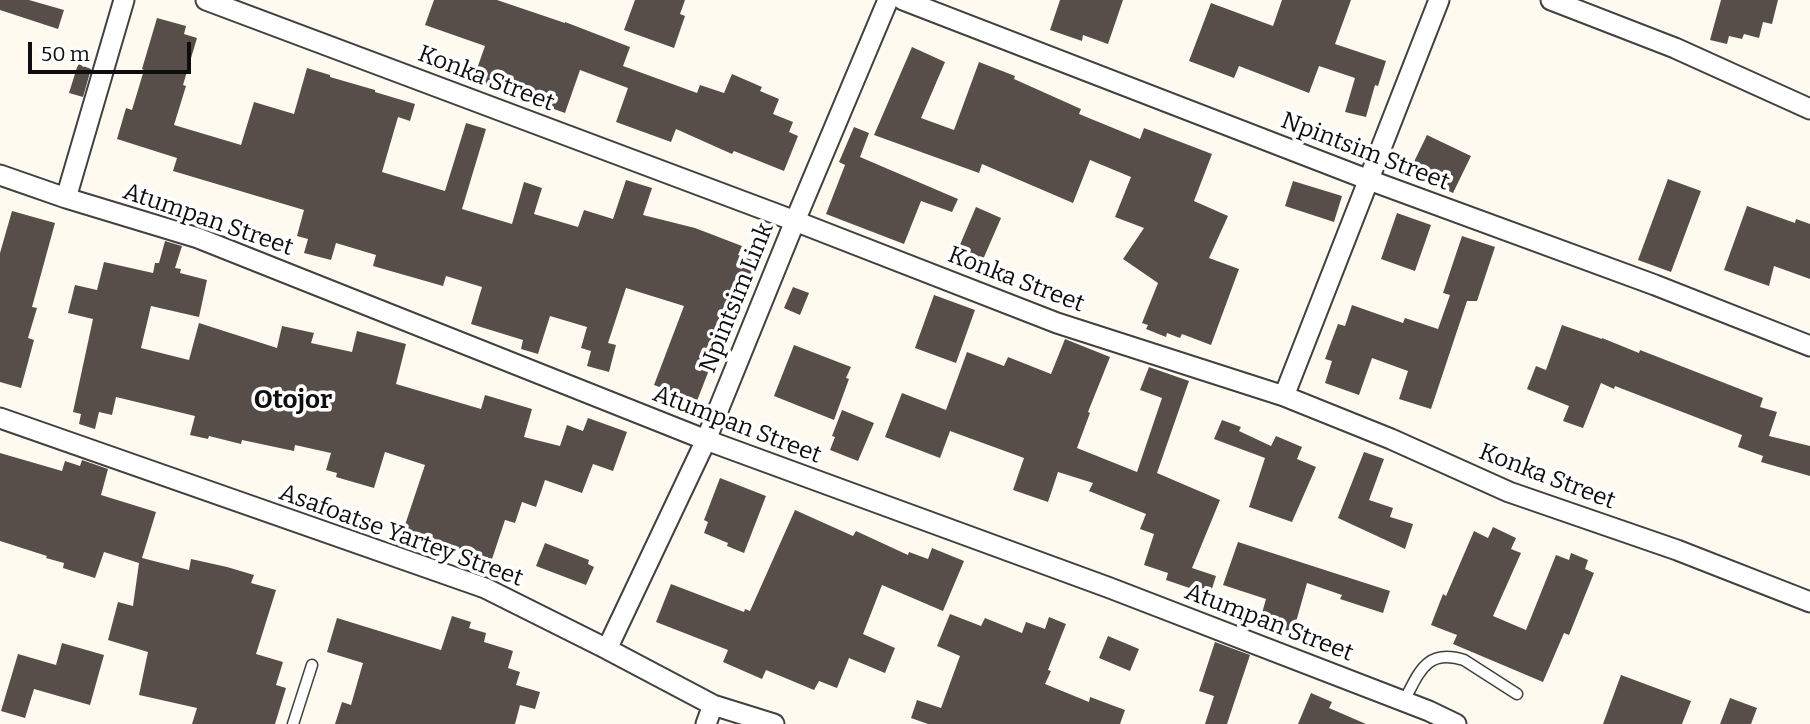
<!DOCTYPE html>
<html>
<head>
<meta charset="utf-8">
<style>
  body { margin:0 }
  #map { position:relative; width:1810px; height:724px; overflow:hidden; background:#fffaef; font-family:Bitter,serif }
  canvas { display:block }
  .scale { position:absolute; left:28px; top:42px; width:163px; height:32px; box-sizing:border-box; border:4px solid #0e0e0e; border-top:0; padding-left:9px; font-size:21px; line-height:24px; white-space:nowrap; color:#0e0e0e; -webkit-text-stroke:5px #fff; paint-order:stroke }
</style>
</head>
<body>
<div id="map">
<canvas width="1810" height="724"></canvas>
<div class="scale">50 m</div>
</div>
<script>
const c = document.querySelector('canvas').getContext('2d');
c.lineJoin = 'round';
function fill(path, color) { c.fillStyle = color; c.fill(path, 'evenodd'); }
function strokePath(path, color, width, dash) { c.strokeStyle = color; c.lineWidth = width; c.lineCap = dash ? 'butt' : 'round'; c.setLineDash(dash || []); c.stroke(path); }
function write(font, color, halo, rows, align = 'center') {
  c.font = font + ' Bitter,serif'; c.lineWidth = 7; c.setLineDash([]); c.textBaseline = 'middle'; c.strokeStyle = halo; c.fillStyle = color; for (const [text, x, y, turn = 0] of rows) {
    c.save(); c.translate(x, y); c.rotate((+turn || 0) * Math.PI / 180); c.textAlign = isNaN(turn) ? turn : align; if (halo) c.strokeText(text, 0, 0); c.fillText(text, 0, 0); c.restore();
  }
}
const building = new Path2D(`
  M0,0H29L64,10L58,29L0,10Z
  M434,0H497L565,23V22L630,47L623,66L697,93L700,85L724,93L732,74L762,87L760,91L779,99L773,114L793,122L789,132L798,136L784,171L734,151L732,154L676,129L671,142L616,122L628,88L580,70L565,113L473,80L485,46L425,25Z
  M635,0H685L680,14L685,16L674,48L624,30Z
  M1060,0H1123L1108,44L1083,35L1082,41L1050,30Z
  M1282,0H1351L1335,44L1386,61L1378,86L1375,85L1366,117L1345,112L1355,78L1319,66L1309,93L1239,66L1234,78L1189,61L1211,3L1273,26Z
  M1721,0H1778L1772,24L1763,22L1759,38L1744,34L1742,39L1729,36L1727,44L1710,40Z
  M157,18L186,26L184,34L197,38L183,85L186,86L174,125L241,145L254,102L294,114L307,68L330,75V77L375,90V92L415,104L410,121L398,117L382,172L445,191L466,123L486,129L462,209L512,224L524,182L542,188L534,214L578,227L584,210L613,219L626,180L652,188L643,215L695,228L742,246L738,255L755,261L751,276L741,274L721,329L724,331L697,401L654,385L684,306L626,288L608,343L616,345L609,372L587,366L591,351L581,348L587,327L550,316L538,354L521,349L523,340L471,324L482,287L446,276L443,286L373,266L376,255L336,243L331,260L304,253L308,239L297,236L304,210L173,171L177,158L117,139L126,108L132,110L144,70L142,69Z
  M912,47L945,62L921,118L954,130L979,62L1015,76L1014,79L1081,109L1079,114L1140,139L1144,128L1212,154L1194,201L1228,216L1209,258L1239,269L1211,345L1182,334L1180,338L1167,333L1166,337L1146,329L1148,325L1142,323L1158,283L1123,259L1144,228L1115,217L1131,177L1090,160L1073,203L982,164L979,173L874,135Z
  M78,64L91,69L83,97L69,93Z
  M854,127L869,133L860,157L958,199L952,212L921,201L904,244L826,214L845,165L839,162Z
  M1427,135L1471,156L1453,193L1409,172Z
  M1668,179L1701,191L1671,272L1638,260Z
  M1293,181L1342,196L1334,222L1285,206Z
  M1747,206L1795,223L1796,219L1810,224V279L1774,266L1769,286L1724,270Z
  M976,207L1001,218L978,271L953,261Z
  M12,211L55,223L32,307L37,308L28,338L34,340L21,388L0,382V253Z
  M1397,213L1431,225L1415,271L1381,259Z
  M1462,236L1495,247L1477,301H1467L1431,409L1399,399L1408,371L1372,358L1359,395L1325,383L1332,361L1325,359L1338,324L1345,326L1352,305L1403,323L1405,318L1438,329L1450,295L1443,293Z
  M165,241L182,246L175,268L181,269L180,273L207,280L199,317L151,306L141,348L189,360L199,323L277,348L282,326L314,333L311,343L352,352L357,331L406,344L396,384L481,409L485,395L532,409L524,437L560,446L567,425L583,431L588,418L627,432L613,471L593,464L582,493L545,480L536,507L522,502L515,523L505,520L492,559L403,531L425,465L385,452L374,488L336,477L337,473L326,470L331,453L295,445L294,451L242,440L241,444L209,436L208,439L190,435L195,416L116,397L112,415L99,412L95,429L79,424L81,414L73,412L93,319L68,313L75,285L97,290L104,262L153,273L155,263H159Z
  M793,287L809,293L800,315L784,308Z
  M934,295L975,310L956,363L915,348Z
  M1562,325L1602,339V338L1639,353L1640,350L1763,398L1760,407L1777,412L1769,436L1810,446V476L1761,462L1763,456L1738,447L1742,435L1615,386L1614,389L1601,383L1583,428L1563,421L1569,406L1527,389L1536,366L1546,370Z
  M1065,339L1110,357L1088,412L1090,413L1077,448L1137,472L1162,398L1140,390L1149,367L1189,381L1157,473L1220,500L1192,568L1216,576L1210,595L1166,580L1168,573L1144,565L1154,534L1140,529L1146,514L1089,491L1093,483L1058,472L1048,502L1013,490L1024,458L950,431L940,458L885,437L902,393L946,410L967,352L1004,366L1008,357L1051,374Z
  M794,345L851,367L846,378L849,379L834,420L774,396Z
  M842,410L874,423L858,461L830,450L835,437L832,436Z
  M1222,420L1241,427L1239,431L1271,446L1276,436L1302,447L1297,459L1316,467L1292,522L1249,507L1265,458L1214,439Z
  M1364,452L1384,459L1369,500L1393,508L1390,517L1413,524L1405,549L1338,518Z
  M0,453L62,471L65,461L80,466L82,460L108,469L101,495L156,512L142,558L189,570L191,559L227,567L254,575L251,583L276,590L256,654L283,662L276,685L286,688L275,724H192L197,708L139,695L148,652L108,640L118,602L133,606L139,563L104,552L95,578L63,568L64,563L46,558L47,556L0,541Z
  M720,478L766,496L744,553L727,546L728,543L704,533L708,522L704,520Z
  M795,510L853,536L856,531L908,555L909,552L928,559L932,548L964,561L943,611L882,585L863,634L895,648L885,673L849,658L837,688L819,681L814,690L766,670L762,679L723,662L728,650L656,622L671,584L744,612L745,609L750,611Z
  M1493,527L1516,538L1511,549L1521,553L1493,616L1526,630L1556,555L1569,560L1571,553L1588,560L1585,569L1594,573L1569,635L1564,633L1543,682L1453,644L1457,635L1431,625L1443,594L1446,596L1474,531L1488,538Z
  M1238,542L1390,591L1383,613L1340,599L1342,595L1307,583L1296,622L1292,621L1289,631L1259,624L1266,599L1223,585Z
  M545,543L589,560L588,564L594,567L586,585L536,566Z
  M950,614L981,626L985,618L1022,633L1026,622L1045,629L1049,617L1066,624L1048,670L1051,671L1045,684L1089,702L1090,697L1125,710L1120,724H928L911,718L917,700L941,708L960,656L937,646Z
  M452,616L471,622L469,628L486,633L484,642L513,651L508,668L520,672L516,685L540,692L535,709L520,705L515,724H335L342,702L351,705L363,663L327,652L337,618L441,650Z
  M1108,636L1139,649L1130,671L1099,658Z
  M1215,642L1250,655L1227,724H1205L1214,696L1199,691Z
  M62,643L104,655L90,705L34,689L25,718L1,711L18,654L56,665Z
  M1621,675L1691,701L1682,724H1603Z
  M1311,693L1332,702L1329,708L1366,724H1298Z
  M1730,698L1757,708L1751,724H1720Z`);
const service = new Path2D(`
  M1404,701C1419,673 1426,648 1464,660L1517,694
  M293,724L312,665`);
const minor = new Path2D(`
  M206,0L795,221L1057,323L1284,396L1391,439L1509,492L1677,550L1810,602
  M903,0L1369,180L1655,285L1810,346
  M1551,0L1675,48L1810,109
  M0,175L66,198L198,238L706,440L1110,588L1429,711L1456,724
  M66,198L124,0
  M1284,396L1439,0
  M0,418L485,588L607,649L713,705L774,724
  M607,649L706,440L795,221L888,0
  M706,724L713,705`);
const streetNames = [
  ["Konka Street",486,79,21],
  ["Npintsim Street",1365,152,21],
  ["Atumpan Street",208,220,19],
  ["Konka Street",1016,280,21],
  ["Npintsim Link",737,298,-68],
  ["Atumpan Street",737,425,21],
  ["Konka Street",1547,477,21],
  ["Asafoatse Yartey Street",401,536,20],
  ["Atumpan Street",1269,623,21]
];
const neighbourhoodNames = [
  ["Otojor",293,401]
];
fill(building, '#574e4a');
strokePath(service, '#414141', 13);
strokePath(minor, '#414141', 23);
strokePath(service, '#fff', 10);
strokePath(minor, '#fff', 19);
write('24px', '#0e0e0e', '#fff', streetNames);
write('bold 26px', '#0e0e0e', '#fff', neighbourhoodNames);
</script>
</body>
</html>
